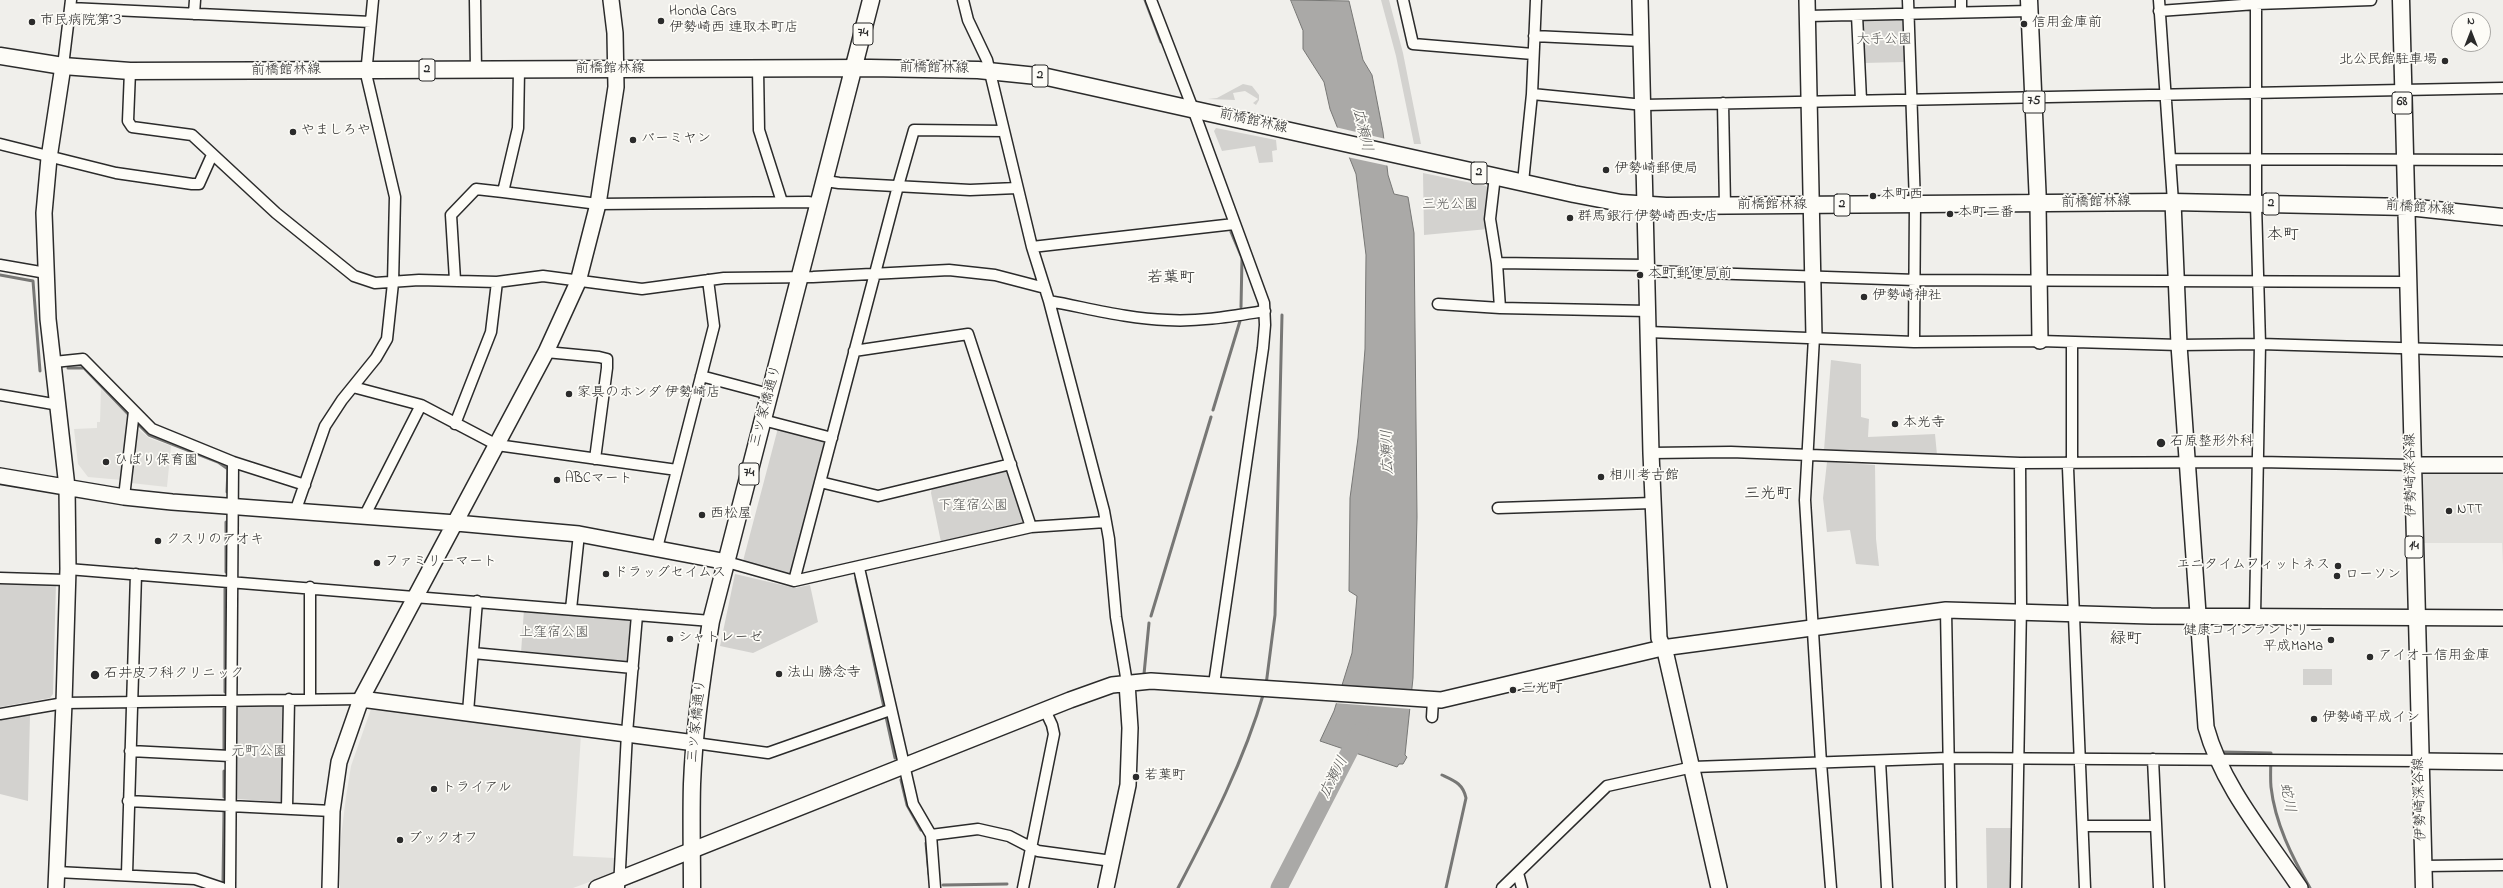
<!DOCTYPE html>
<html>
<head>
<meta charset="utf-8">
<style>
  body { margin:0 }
  #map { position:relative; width:2503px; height:888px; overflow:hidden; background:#f0efeb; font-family:"Indie Flower",sans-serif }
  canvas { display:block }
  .north { position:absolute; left:2451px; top:12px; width:40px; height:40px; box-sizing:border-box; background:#fdfcf7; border:1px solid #a9a8a5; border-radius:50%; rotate:0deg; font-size:11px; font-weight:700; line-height:16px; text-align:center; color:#2b2b2b }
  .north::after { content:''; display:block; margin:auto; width:14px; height:18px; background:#2b2b2b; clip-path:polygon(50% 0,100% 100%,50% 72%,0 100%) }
</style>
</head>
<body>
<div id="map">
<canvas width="2503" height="888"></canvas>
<div class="north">N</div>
</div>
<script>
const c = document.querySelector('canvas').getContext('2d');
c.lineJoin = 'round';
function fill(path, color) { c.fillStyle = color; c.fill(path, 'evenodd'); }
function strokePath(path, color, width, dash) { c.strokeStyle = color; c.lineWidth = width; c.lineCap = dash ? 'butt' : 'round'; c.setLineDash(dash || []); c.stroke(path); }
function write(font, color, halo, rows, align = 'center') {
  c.font = font + ' "Indie Flower","Klee One",sans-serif'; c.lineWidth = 3.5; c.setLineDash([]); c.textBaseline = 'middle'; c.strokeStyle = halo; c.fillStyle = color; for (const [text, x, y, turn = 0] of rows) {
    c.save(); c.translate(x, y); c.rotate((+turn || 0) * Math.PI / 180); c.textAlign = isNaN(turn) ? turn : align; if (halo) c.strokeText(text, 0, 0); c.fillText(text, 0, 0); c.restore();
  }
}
const built = new Path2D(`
  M101,389L129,417L122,480L88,477L78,464L74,429L97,428V422H100Z
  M136,427L149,438L171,446L167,487L131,483Z
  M2422,472H2503V565L2502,543H2424Z
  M371,709L581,735L573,856L615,858L614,873L573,888H340L339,853L346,797L351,766Z`);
const green = new Path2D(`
  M1381,0H1389L1403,53L1421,144H1414L1396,56Z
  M1865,19H1902L1905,22L1906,62L1863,63L1861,21Z
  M1243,84L1252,86L1259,95V100L1256,105L1253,103L1258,99L1245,91L1233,93L1235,100L1208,99L1217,98Z
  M1216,128L1276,140L1277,150L1272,151L1273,162L1259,163L1255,146L1222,151L1214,131Z
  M1423,173L1486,186L1489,190L1488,229L1424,235Z
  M1831,360L1861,364V417L1869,419L1868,437L1935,434L1937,455L1824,450Z
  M778,428L826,442L790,577L743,561Z
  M1827,462L1875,465L1876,539L1879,566L1856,564L1850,530L1827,532L1823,498Z
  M1005,470L1010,473L1026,520L1023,524L946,543L941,542L931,493L932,488Z
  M735,574L795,588L810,585L818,622L753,653L720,646Z
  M0,582L56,583L53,694L50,698L0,707Z
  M524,609L629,619L632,622L630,659L626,662L521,653Z
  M2303,669H2332V685H2303Z
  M238,706H282L284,708L283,800L280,802L238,799L234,797L236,708Z
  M30,715L28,801L0,794V720Z
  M1986,828H2013L2011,888H1987Z`);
const water = new Path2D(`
  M1291,0L1349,1L1363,60L1372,75L1383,132L1388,175L1394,194L1408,197L1414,233L1417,517L1413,678L1405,755L1407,757L1403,764H1399L1397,767L1320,741L1334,711L1352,653L1357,596L1349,591L1350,498L1358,438L1365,349L1366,255L1356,174L1330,109L1324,82L1303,49V31Z`);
const pier = new Path2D(`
  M1335,127L1386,139L1389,166L1347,157Z
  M1339,685L1414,690L1411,709L1334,703Z`);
const stream = new Path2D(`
  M1145,0L1161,42
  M1231,232L1242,258L1241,307
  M0,275L33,281L40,371
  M68,368H84L130,416
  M1213,410L1240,321
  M135,421L149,435L218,462L228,469L227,492
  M226,572V522
  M856,579L895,758
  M1151,616L1211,417
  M1144,674L1149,623
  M1266,685L1275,615L1282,315
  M225,692V589
  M224,750V709
  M2223,752L2271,753C2271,764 2270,776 2271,787C2275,823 2292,857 2310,888
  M1442,775C1455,781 1463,784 1466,798L1446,888
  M901,780L907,805L921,830
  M224,797V771
  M926,843L929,874
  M223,881L224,811
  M943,885L1007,884
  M1178,888C1211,825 1244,761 1264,692`);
const river = new Path2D(`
  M1279,888L1360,731`);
const street = new Path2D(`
  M475,0L476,70
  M963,0L968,20L987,60L1032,247L1049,301L1104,511L1109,539L1116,617L1127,683
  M1151,0L1193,109L1264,303L1265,325L1263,348L1214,684
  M1403,0L1413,44L1533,54
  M1908,0L1915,204L1914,342
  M1961,0V12
  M2159,0L2173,202
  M70,8L371,22
  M2159,11L2256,4L2371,0
  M194,14L195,0
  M1857,15L1861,100
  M1808,16L2030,11
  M1534,36L1641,41
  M63,66L71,0
  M758,69L759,130L782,202
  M519,70L518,128L503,192L598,204L808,202L820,204
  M130,71L128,121L132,127L192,135L276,213L354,276L375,283L419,280L497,282L543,276L642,289L724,278L813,277L949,270L995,275L1045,288
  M1532,94L1644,105L2503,88
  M1723,103L1725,206
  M0,144L116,173L192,184H199L212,155
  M2171,159L2503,160
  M1495,176L1490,219L1497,263L1500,308
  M826,181L839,183L970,190L1017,188
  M1523,182L1532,94L1536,0
  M1032,247L1234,224
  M1497,263L1647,265
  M0,265L46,273
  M1647,271L1916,280L2409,282
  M455,280L451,215L476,189L503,192
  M1049,301C1088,308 1128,319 1167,320C1200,322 1233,316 1265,311
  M1438,304L1500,308L1648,311
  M1648,332L1914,342L2040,341L2179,345L2260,344L2503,351
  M1814,337L1805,500L1821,763L1831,888
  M2072,342V460L2068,468L2085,888
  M854,351L968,334L1031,527
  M546,352L599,357L607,359V368L595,459
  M54,362L83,359L152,429L233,462L305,485
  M701,376L769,394
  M353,387L421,405L497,445L677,470
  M0,395L59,405
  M763,420L832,438
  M455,424L491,332L497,282
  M1651,453L1731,452L2020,463L2259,462L2412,465
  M820,482L878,496L1011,464
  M124,497L134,411
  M1498,508L1652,503
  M295,512L325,426L342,400L376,358L387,339L393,283L395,197L367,78V64L373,0
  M364,517L421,405
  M657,548L714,326L708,280
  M727,562L794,581L1031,527L1106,522
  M859,568L913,804L931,835L935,888
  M68,569L711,621
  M0,578L67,580
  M794,581L898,186L914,130L1004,131
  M571,609L579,534
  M1946,610L1951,888
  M2255,616L2260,344L2256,204V0
  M473,653L633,668
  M310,699V587
  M468,712L477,601
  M0,714L64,703L361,699
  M1432,717L1433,700
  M695,743L768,753L890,710
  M130,751L230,756
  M2153,759L2159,888
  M1880,761L1887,888
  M128,801L332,811
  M287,808L289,699
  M2083,826H2155
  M931,835L978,829L1009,836L1038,851L1112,861
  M2423,866L2503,865
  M57,872L195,879L222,888
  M1518,873L1522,888
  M127,874L136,574
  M230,888L233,462
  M619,888L627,733L637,615
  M1023,888L1054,734L1052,725L1045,710
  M1502,888L1607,786L1693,767L1948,758L2420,761
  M2016,888L2021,605L2020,463`);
const secondary = new Path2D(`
  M1640,0L1651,453L1659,638L1666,655L1719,888
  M1807,0L1814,337
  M2173,202L2179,345L2206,727C2222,786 2266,837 2300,888
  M2038,204L2040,341
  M2412,465H2503
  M0,476L124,497L172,502L456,523L579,534L727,562
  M361,699L695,743
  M2420,761L2503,762
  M56,888L64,703L68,569L67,487L48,319L44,213L49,158L63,66
  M330,888L332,811L339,762L361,699L546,352L578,282L598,204L616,87L615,33L611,0
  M597,888L1070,700L1112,685L1151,681L1441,700L1662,648L1946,610L2151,616L2503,618
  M1106,888L1128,785L1130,728L1127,683`);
const primary = new Path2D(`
  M2029,0L2038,204
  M2401,0L2424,888
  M0,56L63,66L130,71L870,68L978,70L1047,77L1574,194L1621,203L1666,206L2173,202L2408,207L2503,217
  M692,888C692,853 691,819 692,784C694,729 702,675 711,621L871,0`);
const markers = [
  [661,21,4,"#2b2b2b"],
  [32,22,4,"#2b2b2b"],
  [2024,24,4,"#2b2b2b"],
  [2445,61,4,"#2b2b2b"],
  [293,132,4,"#2b2b2b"],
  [633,140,4,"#2b2b2b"],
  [1606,170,4,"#2b2b2b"],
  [1873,196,4,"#2b2b2b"],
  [1950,214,4,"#2b2b2b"],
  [1570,218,4,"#2b2b2b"],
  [1640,275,4,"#2b2b2b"],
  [1864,297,4,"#2b2b2b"],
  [569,394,4,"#2b2b2b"],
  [1895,424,4,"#2b2b2b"],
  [2161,443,5,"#2b2b2b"],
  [106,462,4,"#2b2b2b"],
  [1601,477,4,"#2b2b2b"],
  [557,480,4,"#2b2b2b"],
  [2449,511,4,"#2b2b2b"],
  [702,515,4,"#2b2b2b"],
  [158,541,4,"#2b2b2b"],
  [377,563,4,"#2b2b2b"],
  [2338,566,4,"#2b2b2b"],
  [606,574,4,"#2b2b2b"],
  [2337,576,4,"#2b2b2b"],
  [670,639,4,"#2b2b2b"],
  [2331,640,4,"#2b2b2b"],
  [2370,657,4,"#2b2b2b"],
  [779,674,4,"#2b2b2b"],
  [95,675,5,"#2b2b2b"],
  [1513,690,4,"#2b2b2b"],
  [2314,719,4,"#2b2b2b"],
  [1136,777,4,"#2b2b2b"],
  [434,789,4,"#2b2b2b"],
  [400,840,4,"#2b2b2b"]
];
const shields = [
  [863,34,20],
  [427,70,16],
  [1040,76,16],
  [2034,102,22],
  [2402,103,20],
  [1479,173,16],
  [2271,204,16],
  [1842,205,16],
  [749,474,20],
  [2414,547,18]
];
const shieldNames = [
  ["74",863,34],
  ["2",427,70],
  ["2",1040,76],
  ["75",2034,102],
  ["68",2402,103],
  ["2",1479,173],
  ["2",2271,204],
  ["2",1842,205],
  ["74",749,474],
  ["14",2414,547]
];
const poiNames = [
  ["Honda Cars",669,13],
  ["伊勢崎西 連取本町店",669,29],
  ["市民病院第３",40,22],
  ["信用金庫前",2032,24],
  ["北公民館駐車場",2437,61,"right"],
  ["やましろや",301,132],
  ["バーミヤン",641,140],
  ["伊勢崎郵便局",1614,170],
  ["本町西",1881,196],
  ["本町二番",1958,214],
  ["群馬銀行伊勢崎西支店",1578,218],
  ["本町郵便局前",1648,275],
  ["伊勢崎神社",1872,297],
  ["家具のホンダ 伊勢崎店",577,394],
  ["本光寺",1903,424],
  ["石原整形外科",2170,443],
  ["ひばり保育園",114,462],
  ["相川考古館",1609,477],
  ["ABCマート",565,480],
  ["NTT",2457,511],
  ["西松屋",710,515],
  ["クスリのアオキ",166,541],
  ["ファミリーマート",385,563],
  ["エニタイムフィットネス",2330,566,"right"],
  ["ドラッグセイムス",614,574],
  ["ローソン",2345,576],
  ["健康コインランドリー",2323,632,"right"],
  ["平成MaMa",2323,648,"right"],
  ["シャトレーゼ",678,639],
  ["アイオー信用金庫",2378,657],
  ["法山 勝念寺",787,674],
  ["石井皮フ科クリニック",104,675],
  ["三光町",1521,690],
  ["伊勢崎平成イン",2322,719],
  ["若葉町",1144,777],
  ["トライアル",442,789],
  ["ブックオフ",408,840]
];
const parkNames = [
  ["大手公園",1884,41],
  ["三光公園",1450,206],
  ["下窪宿公園",973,507],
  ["上窪宿公園",554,634],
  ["元町公園",259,753]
];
const streetNames = [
  ["前橋館林線",934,69,1],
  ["前橋館林線",610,70],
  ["前橋館林線",286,71,-1],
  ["前橋館林線",1253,122,13],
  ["前橋館林線",2096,203,-1],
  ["前橋館林線",1772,206],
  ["前橋館林線",2420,209,4],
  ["三ツ家橋通り",767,406,-75],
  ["伊勢崎深谷線",2412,475,-91],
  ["三ツ家橋通り",698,721,-84],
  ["伊勢崎深谷線",2421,799,-92]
];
const waterNames = [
  ["広瀬川",1361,130,77],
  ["広瀬川",1389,452,-91],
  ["広瀬川",1335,778,-63],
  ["蛇川",2286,798,79]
];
const quarterNames = [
  ["本町",2283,236],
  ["若葉町",1171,279],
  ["三光町",1768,495],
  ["緑町",2126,640]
];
fill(built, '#e1e0dc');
fill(green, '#d3d2cf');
fill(water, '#aaa9a7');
strokePath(water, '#777775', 1);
fill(pier, '#f0efeb');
strokePath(stream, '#777775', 3);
strokePath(river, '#aaa9a7', 17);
strokePath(street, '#2b2b2b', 13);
strokePath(secondary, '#2b2b2b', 18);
strokePath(primary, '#2b2b2b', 19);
strokePath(street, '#fdfcf7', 10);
strokePath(secondary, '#fdfcf7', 15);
strokePath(primary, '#fdfcf7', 16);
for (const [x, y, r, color] of markers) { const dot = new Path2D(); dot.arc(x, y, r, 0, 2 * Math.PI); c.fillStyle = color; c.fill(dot); strokePath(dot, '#fdfcf7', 1.5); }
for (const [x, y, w] of shields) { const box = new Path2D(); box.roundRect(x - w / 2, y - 11, w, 22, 3); c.fillStyle = '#fdfcf7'; c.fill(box); strokePath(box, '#2b2b2b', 1); }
write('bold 13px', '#2b2b2b', null, shieldNames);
write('14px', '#2b2b2b', '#fdfcf7', poiNames, 'left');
write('14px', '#555554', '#fdfcf7', parkNames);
write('14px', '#2b2b2b', '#fdfcf7', streetNames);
write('italic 15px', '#575756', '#fdfcf7', waterNames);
write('16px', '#2b2b2b', '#fdfcf7', quarterNames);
</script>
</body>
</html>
